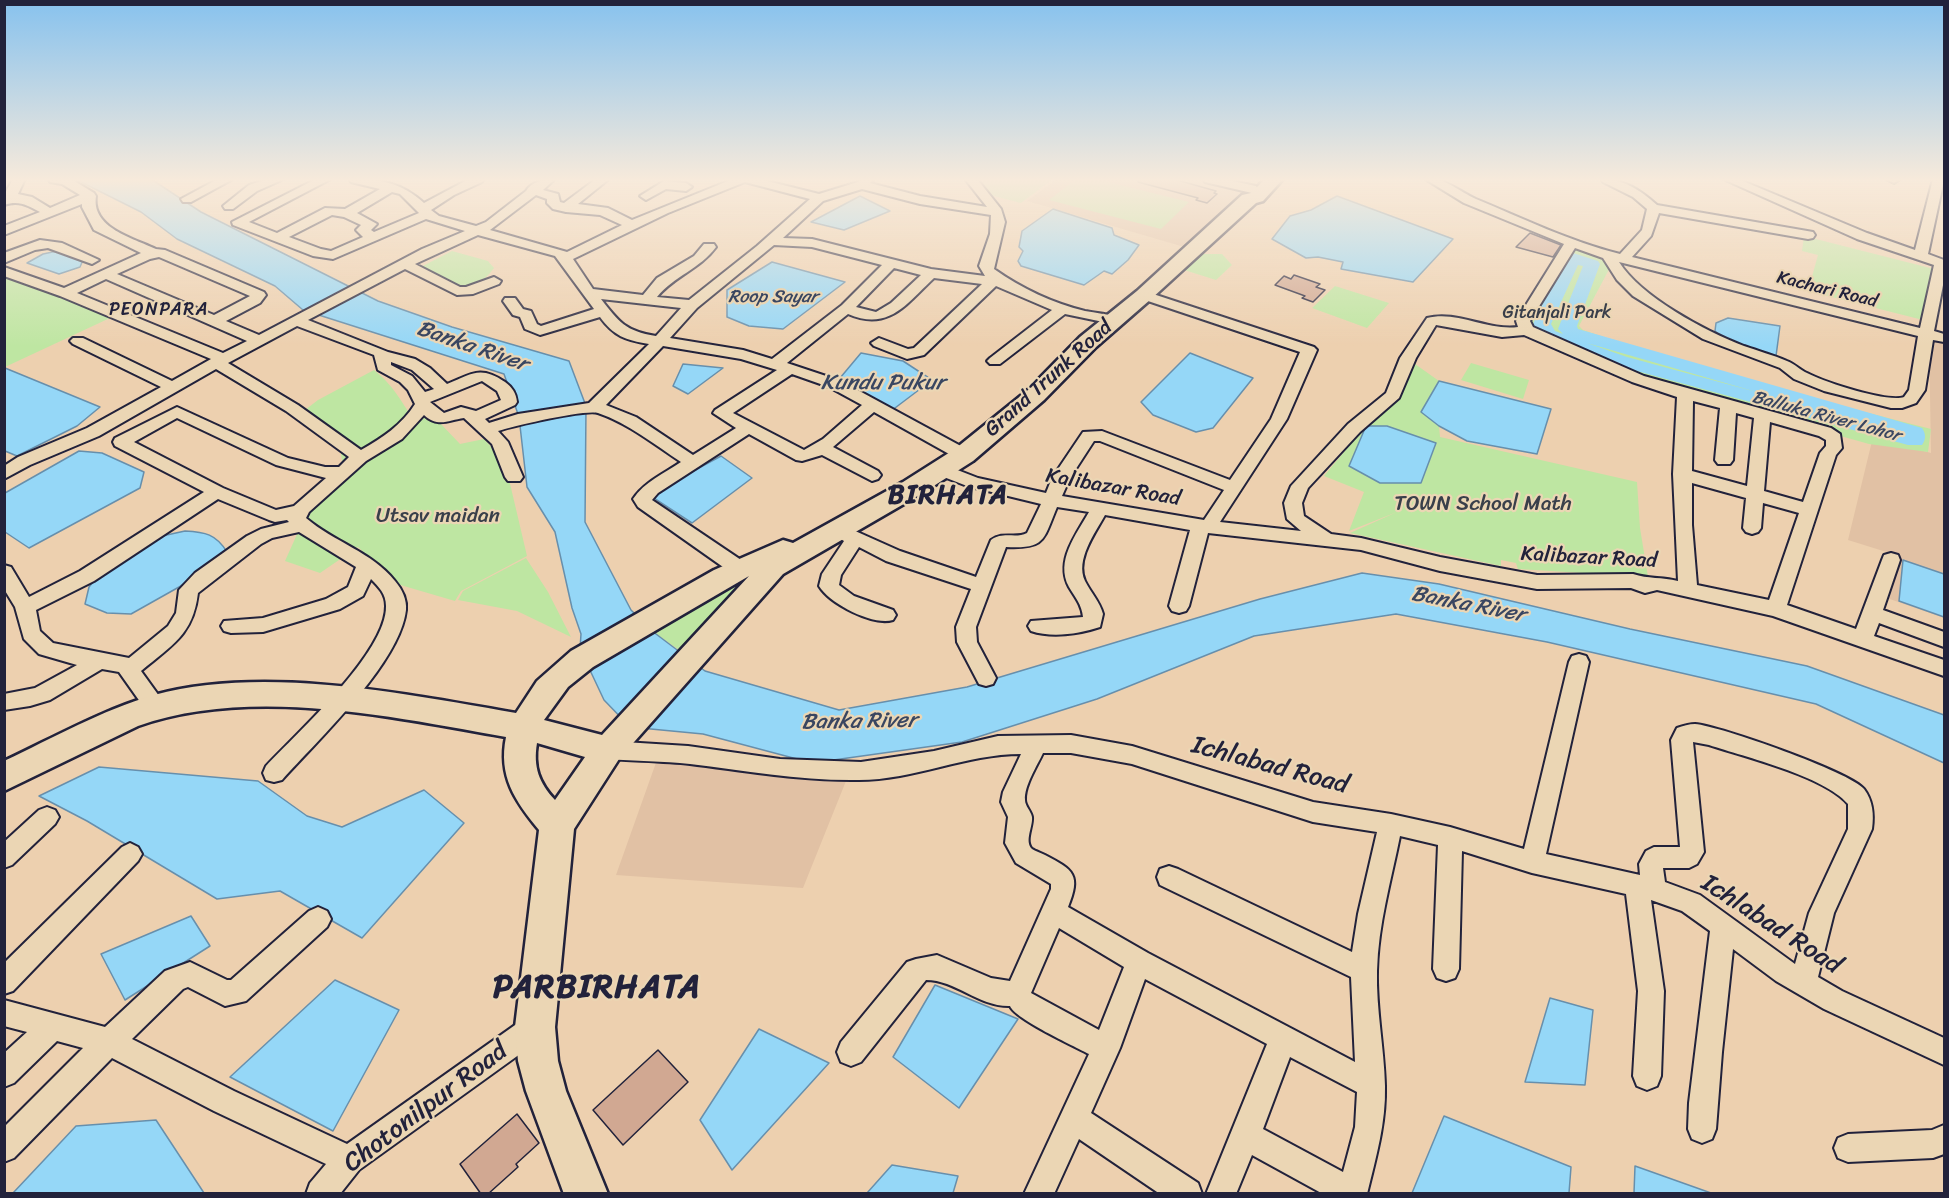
<!DOCTYPE html>
<html>
<head>
<meta charset="utf-8">
<style>
  body { margin:0 }
  #map { position:relative; width:1949px; height:1198px; overflow:hidden; background:#edd0af; font-family:Sriracha,sans-serif }
  canvas { display:block }
  .frame { position:absolute; inset:0; border:6px solid #22223b; pointer-events:none }
</style>
</head>
<body>
<div id="map">
<canvas width="1949" height="1198"></canvas>
<div class="frame"></div>
</div>
<script>
const c = document.querySelector('canvas').getContext('2d');
c.lineJoin = 'round';
function fill(path, color) { c.fillStyle = color; c.fill(path, 'evenodd'); }
function strokePath(path, color, width, dash) { c.strokeStyle = color; c.lineWidth = width; c.lineCap = dash ? 'butt' : 'round'; c.setLineDash(dash || []); c.stroke(path); }
function write(font, color, halo, rows, align = 'center') {
  c.font = font + ' Sriracha,sans-serif'; c.lineWidth = 4.5; c.setLineDash([]); c.textBaseline = 'middle'; c.strokeStyle = halo; c.fillStyle = color; for (const [text, x, y, turn = 0] of rows) {
    c.save(); c.translate(x, y); c.rotate((+turn || 0) * Math.PI / 180); c.textAlign = isNaN(turn) ? turn : align; if (halo) c.strokeText(text, 0, 0); c.fillText(text, 0, 0); c.restore();
  }
}
const built = new Path2D(`
  M1057,179H1204L1245,189L1184,247L1027,201Z
  M1929,336L1944,340V618L1884,597L1896,555L1848,540L1873,437L1931,453Z
  M658,757L848,776L803,888L616,875Z`);
const green = new Path2D(`
  M976,179H1053L1021,203L990,195Z
  M1076,179H1096L1189,202L1161,229L1049,200Z
  M1804,236L1934,269L1927,321L1808,291L1818,255L1802,251Z
  M1572,242L1614,260L1579,326L1583,330L1705,371L1931,429L1928,452L1869,444L1638,379L1526,330L1561,256Z
  M452,251L488,261L494,268C470,301 444,285 413,271Z
  M1198,254H1222L1232,265L1216,280L1181,269Z
  M4,272L106,311L110,318L5,367Z
  M1335,286L1389,303L1367,328L1312,308Z
  M1408,359L1439,381L1421,412L1439,426L1440,437L1637,482L1640,528L1648,577L1518,569L1516,563L1501,560V566L1350,533L1397,512L1349,531L1364,492L1324,476L1372,418Z
  M1471,363L1529,380L1523,399L1461,380Z
  M374,370C394,386 400,400 414,420L344,472L339,442L305,410L318,400Z
  M426,414L440,423L460,444L484,439L499,455L504,458L527,556L461,591L455,601L397,584L358,547L320,573L285,561L303,521L301,518L370,456Z
  M526,558L548,592L571,637L517,611L458,600L463,591Z
  M765,563L679,650L652,631Z`);
const water = new Path2D(`
  M75,179H151L201,212L378,301L452,327L569,361L586,406L585,522L631,610L652,631L705,671L839,710L967,687L1260,599L1362,573L1439,584L1630,629L1807,666L1944,715V763L1816,704L1547,642L1396,614L1254,636L1097,699L962,742L812,763L703,734L630,727L604,700L580,649L581,634L572,608L555,532L527,487L519,417L504,374L303,310L275,286L177,239L141,212Z
  M860,196L890,211L844,230L811,222Z
  M1337,196L1453,239L1413,282L1341,269L1343,262L1318,257L1306,258L1272,239L1290,216L1311,210Z
  M1053,209L1112,228L1114,235L1139,245L1128,260L1112,274L1104,271L1084,285L1021,266L1018,261L1023,251L1019,247L1022,231Z
  M62,250L83,260L80,267L59,274L27,263L43,254Z
  M772,262L845,282L783,329L749,326L727,317V290Z
  M1728,318L1780,326L1776,356C1753,351 1733,348 1715,331L1716,323Z
  M861,353L903,361L932,380L887,414L835,384Z
  M1190,353L1253,378L1213,428L1196,432L1153,415L1141,402Z
  M683,364L723,368L688,394L673,386Z
  M5,368L100,407L77,426L17,456L5,451Z
  M1439,381L1551,409L1537,454L1467,441L1439,426L1421,412Z
  M1366,426H1387L1436,443L1421,483H1380L1349,466Z
  M79,451L102,453L144,472L140,488L29,548L5,532V493Z
  M721,456L752,478L692,523L649,495Z
  M185,531C205,532 216,534 227,552L179,587L131,614L107,613L85,604L89,587L96,578L162,536Z
  M1903,560L1944,574V617L1899,601Z
  M99,767L258,781L307,816L342,827L424,790L464,823L362,938L280,891L217,899L87,821L39,796Z
  M191,916L210,946L125,1000L101,954Z
  M335,980L399,1010L333,1131L230,1077Z
  M935,985L1018,1019L959,1108L893,1057Z
  M1550,998L1593,1010L1585,1085L1525,1082Z
  M759,1029L829,1063L732,1170L700,1120Z
  M1444,1116L1571,1167L1569,1193H1412Z
  M156,1120L204,1193H13L76,1126Z
  M892,1165L958,1176L953,1193H867Z
  M1635,1166L1711,1193H1634Z`);
const river = new Path2D(`
  M1573,253L1598,261L1600,264L1577,326L1578,329L1922,428C1926,434 1926,439 1922,445H1908L1615,365L1543,339L1533,324L1565,258ZM1578,265L1583,266L1558,329L1563,334L1555,331L1551,324ZM1587,343L1760,393L1627,357Z`);
const building = new Path2D(`
  M1138,178H1170L1216,191L1214,193L1217,194L1207,203L1196,200L1198,198L1138,182Z
  M1530,233L1561,245L1553,257L1516,247Z
  M1294,275L1320,284L1316,287L1325,290L1313,302L1302,298L1305,296L1275,285L1284,276L1291,279Z
  M658,1050L688,1082L623,1145L593,1110Z
  M517,1114L539,1143L516,1164L518,1167L488,1194H481L460,1164Z`);
const minor = new Path2D(`
  M13,179H25L18,194L32,197L50,208L80,195L62,184L50,182L48,179H71L94,193L96,196C91,228 133,238 156,249L165,250L264,292L266,295L260,303L226,321L259,335L422,249L465,231L426,219L333,259L313,256L233,225L232,222L316,179H331L249,222L277,233L325,208L345,209L380,189L351,182L349,179C380,179 401,182 424,203L469,179H484L482,182L454,195L431,210L439,216L476,226L486,222L526,191C531,182 544,179 555,179L543,190L558,194L560,202L564,203L596,179H609L578,204L608,208L632,220L733,179H759L819,194L858,182L862,179H874L870,183L920,196L987,207L965,179H977L1001,209L1005,222L994,269C1021,288 1052,303 1085,311C1096,313 1107,314 1118,317L1120,320L1113,324L1065,314L1000,364H990L987,361L990,358L1052,310L996,286L924,355L907,359L874,346L871,343L879,338L908,349L914,348L982,284L934,278C907,303 889,332 848,314L787,363L841,381L970,451L973,455L970,459H958L874,412L833,447L878,471L881,475L878,479L872,481L822,455L802,461L796,460L749,434L658,493L652,500L747,564L749,569L747,574L740,576L733,574L638,507L633,499C644,482 665,473 681,462C655,445 628,423 598,413C586,409 513,426 498,431L508,442L523,477L520,481H508L505,477L492,444L464,418C449,420 438,428 424,415L402,439L366,461L309,512L306,518C334,542 372,552 395,581C402,589 407,600 406,610C400,663 317,741 282,780L274,782L266,780L263,773L266,766C297,733 387,652 386,606C386,594 379,587 371,579L363,596L340,609L263,632L231,633L224,631L221,626L224,621L263,618L326,599L348,587L356,567L299,532L272,538L261,544L198,593C193,635 172,645 141,671L167,707L164,713L156,715L148,713L119,672L102,669L50,700L30,706L4,710V694L35,688L77,665L39,654L24,639L15,607L4,589V565L11,567L29,597L80,571L204,492L115,446L113,442L115,438L177,407L288,458L325,467H339L349,457L286,411L216,369L99,436L30,465L4,479V466L18,457L87,428L161,387L73,344L70,341L73,338H83L172,381L211,359L60,296L4,276V267L64,288L141,253L94,230L82,207V204L4,235V226L40,212C27,205 19,200 4,205V195ZM745,182L810,199L757,246L689,300L657,297C674,276 700,269 716,247L714,244H704L694,256L657,278L643,295L593,289L573,259L668,213ZM862,189L920,204L991,215L990,234L979,266L985,276L931,269L812,239L783,238L823,201ZM392,192L400,194L419,213L374,232L371,230L377,224L357,213ZM536,195L547,199V203L553,209L566,212L600,215L622,225L567,252L490,230ZM332,215L344,217L361,225L356,230L363,237L331,251L321,249L289,237ZM478,235L555,256L594,309L541,326L537,324L531,311L523,309L515,298H505L503,301L513,315L520,317L525,329L540,335L600,317C614,336 625,340 649,344L589,403L518,414L489,423L485,419L515,405L517,402C516,393 512,387 505,382C480,365 472,374 447,384L430,368L415,359L388,352L308,320L405,269L457,295L473,294L499,284L501,281L494,277L466,287H460L415,264ZM774,245L812,247L882,265L842,305L772,359L743,350L670,338L697,308ZM159,257L250,296L214,315L117,274L150,259ZM894,268L921,275L891,303L876,312L856,307ZM106,279L247,341L223,353L77,293ZM601,299L681,308L656,336C625,331 619,322 601,299ZM297,326L374,355L378,370L400,382L408,390L415,404C402,425 382,438 361,450L298,405L228,363ZM663,346L741,359L777,370L715,410L713,413L736,428L693,455L636,417L606,405ZM391,362L412,370L434,389L425,392L412,376L391,365ZM792,374L829,387L862,405L823,439L804,450L733,413ZM482,381L497,391L501,400L476,411L461,407L444,413L430,402ZM177,418L276,465L326,478L294,506L276,510L223,488L134,442ZM218,499L269,520L275,522L287,520L289,522L261,529L247,536L195,573L179,590L176,613L168,626L129,658L53,643L40,631L36,610L94,581Z
  M218,179H233L191,202H183L181,199Z
  M268,179H284L257,191L233,209H225L223,206L249,185Z
  M1203,179H1223L1256,186L1258,189L1252,193L1205,182Z
  M1425,179C1445,177 1458,191 1476,199C1522,218 1571,242 1620,254L1642,230L1647,209L1633,197L1603,182L1601,179C1624,179 1640,190 1657,205L1813,232L1815,235L1813,238L1808,239L1659,213L1651,236L1632,257L1920,328L1934,265L1857,239L1723,179H1738L1867,233L1915,250L1933,179H1944L1928,254L1944,260V280L1934,331L1944,334V342L1933,340L1925,390L1916,403L1902,408H1891L1824,391L1794,379L1780,368L1703,339L1633,296L1617,280L1603,258L1575,248L1530,321L1533,327L1644,376L1831,428L1840,434L1842,448L1836,455L1787,605L1856,629L1882,560L1884,555L1891,553L1898,555L1900,560L1883,610L1944,632V647L1879,623L1874,636L1944,660V676L1773,616L1657,590L1645,593L1631,588L1537,589L1440,571L1361,550L1208,533L1189,606L1186,611L1179,613L1172,611L1169,606L1190,530L1105,515C1095,533 1075,560 1085,581C1091,593 1100,602 1103,614L1100,627C1079,634 1052,638 1031,631L1028,626L1031,621L1083,617C1082,605 1075,597 1069,587C1055,561 1076,535 1089,512L1057,507C1043,540 1046,549 1006,547L976,627L977,642L996,678L993,684L986,686L979,684L957,642L956,627L971,589L886,561L859,547L841,575L839,585L854,596L893,610L896,615L893,620C873,626 830,604 819,586L822,574L844,541L832,534L829,530L832,526L838,524L844,526L900,551L976,577L991,540C1003,531 1016,539 1027,533L1041,504L967,486L936,474L933,470L936,466L942,464L978,478L1046,493L1052,478L1083,432L1102,431L1230,480L1271,419L1300,352L1139,298L1137,295L1144,291L1314,347L1317,350L1287,419L1220,522L1301,531L1287,519L1284,503L1291,486L1348,424L1386,393L1400,358L1427,318C1457,310 1487,331 1518,327L1516,321L1564,244L1464,203ZM1619,262L1918,336L1909,390L1904,397C1888,403 1824,382 1807,373C1800,370 1795,364 1787,361C1773,355 1758,351 1744,346C1705,331 1641,297 1619,262ZM1436,325L1502,337L1524,335L1632,382L1677,397L1673,474L1678,581C1662,577 1648,579 1633,574L1537,575L1440,557L1361,538L1331,534L1304,516L1302,503L1308,488L1360,432L1399,398L1416,358ZM1693,401L1720,408L1715,460L1718,464H1730L1733,460L1736,413L1754,418L1747,486L1692,471ZM1770,422L1819,436L1826,440V446L1820,453L1803,502L1764,491ZM1094,441H1100L1224,490L1204,520L1062,496L1070,478ZM1692,483L1746,498L1743,528L1746,532L1752,534L1758,532L1761,528L1763,503L1799,513L1769,600L1697,585L1692,525Z
  M1886,179H1900L1894,183Z
  M664,181L686,183L692,187L686,191L666,189L646,200L640,196Z
  M40,240L62,243L99,260L92,264L48,248L35,250L4,263V253Z
  M1579,654L1586,656L1589,662L1546,854L1640,875L1639,864L1646,851L1654,847H1680L1671,740L1677,728C1683,726 1689,724 1695,724C1720,726 1850,772 1864,789C1873,801 1874,815 1872,829L1834,913L1818,977L1842,991L1944,1038V1065L1824,1009L1776,981L1733,949L1722,1052L1716,1129L1712,1139L1702,1143L1692,1139L1688,1129L1689,1103L1710,931L1682,911L1651,900L1664,991L1661,1076L1657,1086L1647,1090L1637,1086L1633,1076L1638,991L1626,894L1532,873L1462,851L1459,969L1455,978L1446,981L1437,978L1433,969L1438,845L1400,836C1391,881 1378,925 1377,971C1376,1010 1384,1047 1385,1086C1386,1123 1376,1157 1367,1194H1323L1252,1155L1236,1194H1206L1267,1044L1145,979L1120,1048L1091,1113L1198,1183L1202,1194H1160L1079,1139L1054,1194H1024L1089,1054C1074,1046 1015,1019 1010,1006C979,1007 956,980 926,980L861,1062L851,1066L841,1062L837,1052L841,1042L907,962L916,959L937,955L991,978L1010,981L1051,889V884L1016,863L1005,843L1008,817L1001,802L1003,792L1021,754C966,754 914,780 859,780C802,781 747,771 690,764C663,761 635,761 608,759L600,756L597,750L600,744L608,741L688,746L780,759L861,762L934,751L998,736L1071,735L1132,746L1313,802L1391,814L1450,827L1524,849L1569,662L1572,656ZM1693,742L1709,745C1745,757 1824,776 1848,804V829L1809,913L1795,964L1700,895L1665,882L1663,868H1689L1697,864L1704,852ZM1043,753H1071L1132,764L1313,822L1377,832L1358,914L1352,952L1178,869L1169,866L1160,869L1157,877L1160,885L1351,977L1355,1062L1148,953L1068,907C1081,875 1074,870 1045,855C1041,853 1035,851 1032,849C1024,841 1033,827 1032,817C1031,811 1025,806 1025,800C1024,786 1037,766 1043,753ZM1059,928L1124,967L1099,1030L1031,993ZM1290,1057L1357,1092L1355,1127L1343,1172L1263,1129Z
  M47,807L55,810L59,817L55,824L12,865L4,868V842L39,810Z
  M130,843L138,847L142,854L138,861L13,991L4,994V963L122,847Z
  M318,907L327,911L331,919L327,927L246,1001L225,1006L188,987L183,989L132,1039L234,1091L347,1144L525,1018L535,1014L545,1018L548,1027L545,1036L359,1170L340,1194H306L310,1183L326,1164L214,1111L112,1058L14,1158L4,1162V1127L83,1048L57,1041L14,1083L4,1087V1053L27,1032L4,1026V1000L105,1027L165,971L190,962L227,980H231L309,911Z
  M1944,1125V1154L1933,1158L1848,1162L1838,1158L1834,1148L1838,1138L1848,1134L1932,1130Z`);
const highway = new Path2D(`
  M1265,179H1283L1263,201L1256,203L1151,299L1096,347L1044,400L973,461L921,494L783,574L619,759L574,829L555,1027L558,1061L566,1091L608,1194H564L526,1091L518,1061L515,1027L539,830C515,801 498,776 506,737C392,717 251,686 138,726L4,791V761C53,738 102,710 154,695C264,665 406,694 516,713L537,681L571,651L714,570L783,540L793,543L903,482L955,449L1028,390L1080,337L1137,291L1242,195L1251,193ZM749,576L602,735L544,720L568,687L593,667ZM537,743L585,757L555,800C539,783 533,767 537,743Z`);
const farStreetnames = [
  ["Kachari Road",1827,290,14]
];
const farWaternames = [
  ["Roop Sayar",773,297],
  ["Balluka River Lohor",1826,417,15]
];
const farNeighbourhoodnames = [
  ["PEONPARA",159,310]
];
const farParknames = [
  ["Gitanjali Park",1557,313]
];
const streetNames = [
  ["Grand Trunk Road",1049,379,-42],
  ["Kalibazar Road",1113,488,10],
  ["Kalibazar Road",1589,558,3]
];
const parkNames = [
  ["TOWN School Math",1483,505],
  ["Utsav maidan",438,517]
];
const waterNames = [
  ["Banka River",472,347,19],
  ["Kundu Pukur",883,383],
  ["Banka River",1468,605,11],
  ["Banka River",859,722,-1]
];
const nearStreetnames = [
  ["Ichlabad Road",1270,766,15],
  ["Ichlabad Road",1771,925,33],
  ["Chotonilpur Road",426,1108,-37]
];
const districtNames = [
  ["BIRHATA",948,496]
];
const nearDistrictnames = [
  ["PARBIRHATA",597,989]
];
fill(built, '#e1c1a4');
fill(green, '#bee6a2');
fill(water, '#95d7f7');
strokePath(water, '#678fac', 1.5);
fill(river, '#95d7f7');
fill(building, '#d1a892');
strokePath(building, '#22223b', 1.5);
strokePath(minor, '#22223b', 4);
strokePath(highway, '#22223b', 5);
fill(minor, '#ebd6b4');
fill(highway, '#ebd6b4');
const sky = c.createLinearGradient(0, 0, 0, 346);
sky.addColorStop(0, '#87c2ee');
sky.addColorStop(0.52, '#f7eadb');
sky.addColorStop(1, '#f7eadb00');
c.fillStyle = sky;
c.fillRect(0, 0, 1949, 346);
write('18px', '#22223b', '#ebd6b4', farStreetnames);
write('italic 18px', '#394661', '#ebd6b4', farWaternames);
c.letterSpacing = '1.5px';
write('18px', '#22223b', '#ebd6b4', farNeighbourhoodnames);
c.letterSpacing = '0px';
write('18px', '#393f4a', '#ebd6b4', farParknames);
write('21px', '#22223b', '#ebd6b4', streetNames);
write('21px', '#393f4a', '#ebd6b4', parkNames);
write('italic 22px', '#394661', '#ebd6b4', waterNames);
write('26px', '#22223b', '#ebd6b4', nearStreetnames);
c.letterSpacing = '1.5px';
write('bold 27px', '#22223b', '#ebd6b4', districtNames);
c.letterSpacing = '0px';
c.letterSpacing = '1.5px';
write('bold 33px', '#22223b', '#ebd6b4', nearDistrictnames);
c.letterSpacing = '0px';
</script>
</body>
</html>
